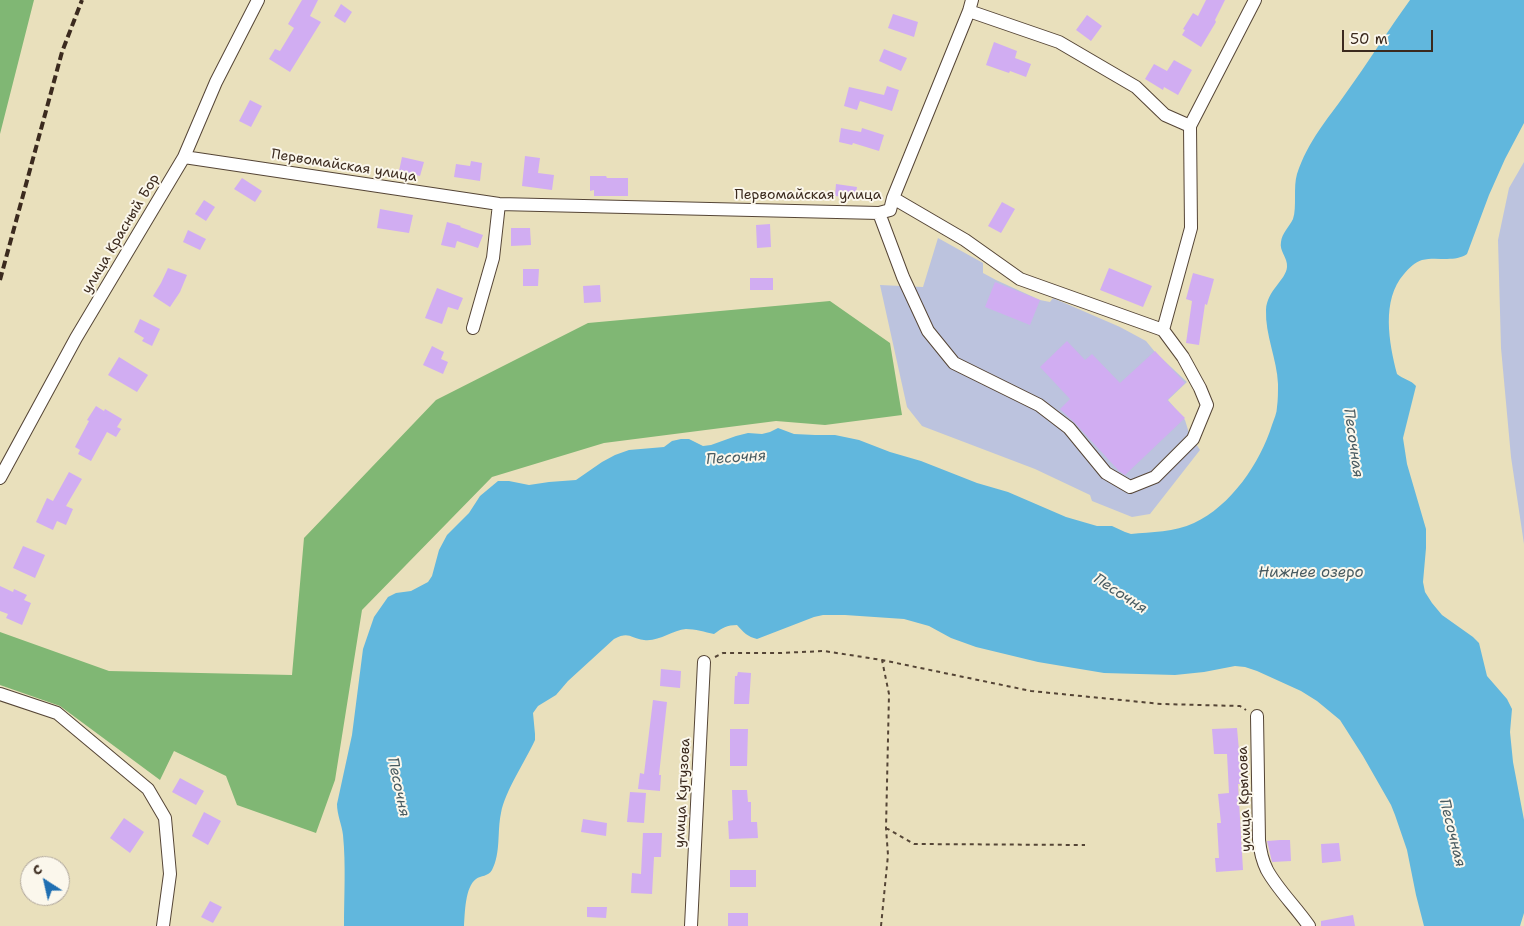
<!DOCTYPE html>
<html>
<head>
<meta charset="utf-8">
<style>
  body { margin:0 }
  #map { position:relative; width:1524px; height:926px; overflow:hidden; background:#e9e0bc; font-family:"Shantell Sans",sans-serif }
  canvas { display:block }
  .north { position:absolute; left:20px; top:856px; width:50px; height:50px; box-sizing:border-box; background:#fbf7ec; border:1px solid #aea59a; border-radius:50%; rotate:325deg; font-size:14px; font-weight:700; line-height:20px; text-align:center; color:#3b2a1e }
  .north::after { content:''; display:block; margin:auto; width:18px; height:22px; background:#1f6fb2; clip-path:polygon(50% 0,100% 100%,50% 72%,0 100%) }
  .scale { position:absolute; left:1342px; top:30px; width:91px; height:22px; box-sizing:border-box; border:2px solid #3b2a1e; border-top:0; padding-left:6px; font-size:15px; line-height:18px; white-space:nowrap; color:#3b2a1e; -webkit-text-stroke:4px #fbf7ec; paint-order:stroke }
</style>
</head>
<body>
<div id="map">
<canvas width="1524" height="926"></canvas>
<div class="north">С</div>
<div class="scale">50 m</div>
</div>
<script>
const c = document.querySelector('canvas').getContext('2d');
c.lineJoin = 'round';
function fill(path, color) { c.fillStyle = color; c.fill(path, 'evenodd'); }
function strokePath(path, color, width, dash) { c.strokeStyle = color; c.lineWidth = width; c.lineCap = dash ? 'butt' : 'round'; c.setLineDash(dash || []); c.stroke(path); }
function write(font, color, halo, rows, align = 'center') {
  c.font = font + ' "Shantell Sans",sans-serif'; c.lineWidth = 4; c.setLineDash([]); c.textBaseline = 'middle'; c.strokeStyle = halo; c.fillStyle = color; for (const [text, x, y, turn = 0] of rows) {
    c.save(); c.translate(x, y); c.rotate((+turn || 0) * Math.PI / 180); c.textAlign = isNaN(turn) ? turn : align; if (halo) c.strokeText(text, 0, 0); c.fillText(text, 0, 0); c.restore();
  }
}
const industrial = new Path2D(`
  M1524,162V544L1511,457L1501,348L1498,240L1509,188Z
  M938,238L983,263V273L996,280L1040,300L1050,302L1053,298L1120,327L1146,341L1155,352L1187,382L1168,400L1185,420L1189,433L1200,450L1150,514L1132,517L1092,501L1090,495L1035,469L922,426L907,407L880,285L923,287Z`);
const forest = new Path2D(`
  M0,0H34L0,134Z
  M830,301L890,343L902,415L825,425L776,421L604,443L492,477L362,610L335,780L316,833L237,805L226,776L174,751L160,780L60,706L0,685V632L109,671L292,675L304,538L436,400L588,323Z`);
const water = new Path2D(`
  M1410,0H1524V123L1505,159L1489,195L1467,254C1454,263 1437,256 1422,260C1415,262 1409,268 1404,274C1381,300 1389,343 1397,374C1403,379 1411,380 1416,386L1403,438L1407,464L1426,529V548L1423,582L1425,592L1432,603L1442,615L1473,637L1479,643L1487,676L1507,699L1512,709L1510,732L1513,762L1524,820V913L1520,926H1424L1416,895L1407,850L1395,815L1391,805L1363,756L1340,720L1317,701L1301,691L1257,671L1245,667L1235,666L1204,672L1175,675L1104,673L1038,662L976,647L951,638L929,626L904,619L845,615H823L814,617L757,639C748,637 743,632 737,625C727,625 722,628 714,634C705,632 695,629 686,629C672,630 659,642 644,640C630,638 629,631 614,639L568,681L556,695L538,706L533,713L535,734V740C525,762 505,791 501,813C497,832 501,853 492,870C488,877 481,875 476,879C465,887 465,913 464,926H344C344,896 346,865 343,835C342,825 337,815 337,804L352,735L363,649L374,617L388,597L396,593L411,591L428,582L432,576L439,550L447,535L469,513L480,496L498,481H509L529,485L549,482L576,480L602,462L615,455L629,450L664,447L672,441L681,439H689L703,446L711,445L736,436L748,433L762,434L770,432L778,428L794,434L815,435H835L859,440L890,452L921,461L977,483L1008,492L1066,517L1097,526H1112L1125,532L1131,534C1151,532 1175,532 1194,523C1231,506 1260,463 1272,425C1274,419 1277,413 1277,407C1278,400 1278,392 1278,384C1277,359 1265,335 1266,310C1267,290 1286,280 1287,267C1288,258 1279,251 1281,242C1282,233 1289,227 1293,219C1297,207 1293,187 1297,174C1308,141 1327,120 1346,93C1368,63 1388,30 1410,0Z`);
const building = new Path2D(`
  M302,0H318L310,16L321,22L290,72L269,59L275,49L280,51L294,28L288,24Z
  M1206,0H1225L1215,20L1216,22L1201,47L1182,35L1185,30L1183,29L1193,13L1198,16Z
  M341,4L352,12L345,23L334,16Z
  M893,14L918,22L914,37L888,28Z
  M1087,15L1102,26L1091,41L1076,30Z
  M994,42L1017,51L1015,58L1031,64L1026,77L1010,71L1009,73L986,65Z
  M884,49L907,58L901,71L879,61Z
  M1174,60L1192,70L1178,95L1164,87L1163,90L1145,79L1154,64L1167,71Z
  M887,86L899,90L892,111L860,101L857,110L844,106L849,87L884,95Z
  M250,100L262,106L251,127L239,121Z
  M841,128L861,132L862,128L884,135L879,151L853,143L852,145L839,142Z
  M525,156L540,158L538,173L554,175L552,190L522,186Z
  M402,157L424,162L420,176L399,171Z
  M471,161L482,163L480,181L454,177L456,164L470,166Z
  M590,176H606L607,178H628V196H594V190L590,191Z
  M242,178L262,191L255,202L234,189Z
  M836,184L857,187L855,198L835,196Z
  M204,200L215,207L206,221L195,214Z
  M1002,202L1015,209L1001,233L988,226Z
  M380,209L413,215L409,233L377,228Z
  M447,222L461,226L460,227L483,235L478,248L457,241L455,248L441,245Z
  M770,224L771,247L757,248L756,225Z
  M511,228H530L531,245L511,246Z
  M188,230L206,239L200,250L183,242Z
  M168,268L187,275L180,292L170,307L153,296L161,283Z
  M1109,268L1152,286L1143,307L1100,290Z
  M523,269H539L538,286H523Z
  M1193,273L1214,279L1207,305L1205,304L1199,345L1186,343L1192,301L1186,299Z
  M750,278H773V290H750Z
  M995,282L1040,300L1030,325L985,307Z
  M600,285L601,302L584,303L583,286Z
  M437,288L463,298L458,310L448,307L442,324L425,318Z
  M140,319L160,329L152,346L142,341L144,338L134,332Z
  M1067,341L1085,360L1092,354L1120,383L1155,351L1185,383L1167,400L1185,418L1125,475L1119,471L1075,423L1060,409L1070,399L1040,367Z
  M432,346L444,352L441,359L448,362L443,374L423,365Z
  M119,357L148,375L137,392L108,375Z
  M96,406L104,411L105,409L122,419L117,427L121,429L116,437L107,432L91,461L78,454L80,450L75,447L89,421L87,420Z
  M69,472L82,479L66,506L73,509L66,525L57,521L53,530L36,522L47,498L53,501Z
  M23,546L45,555L35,578L13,568Z
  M0,586L13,592L14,589L27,595L24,600L31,603L22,625L6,618L8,614L0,611Z
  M661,669L681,671L680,688L660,686Z
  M738,672L751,673L749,704H734L735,676H737Z
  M653,700L667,702L659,775H661L660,791L638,789L640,773L644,774Z
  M1237,728L1242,784H1238L1243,870L1216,872L1215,858H1219L1217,823H1221L1218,794L1229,793L1227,754H1214L1212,729Z
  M730,729H748L747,766H730Z
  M180,778L204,791L196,805L172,792Z
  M732,790H747L748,802H751V822H757L758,838L729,839L728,821L733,820Z
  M630,792L646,793L644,823L627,822Z
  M204,812L221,821L208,845L192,836Z
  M124,818L144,832L130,853L110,838Z
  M583,819L607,823L606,836L581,832Z
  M643,833H662L661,857H654L652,894L631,893L632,873L641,874Z
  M1280,840H1290L1291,861L1272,862L1267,841Z
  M1339,843L1341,861L1322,863L1321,844Z
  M730,870H756V887H730Z
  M210,901L222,907L213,923L201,917Z
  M587,907H607L606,918L587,917Z
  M728,913H748V926H728Z
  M1353,915L1355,926H1321V921Z`);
const path = new Path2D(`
  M715,657L723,653H780L824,651L882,660L1031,691L1161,704L1240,706L1246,710
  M886,828L914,844L1085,845
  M881,926L888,855L886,828L889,694L882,660`);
const minor = new Path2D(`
  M969,11L1059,42L1136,87L1165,115L1190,126
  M184,157L499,204L879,213L890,210L893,198L969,11L972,0
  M879,213L903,277L928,331L954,363L1039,405L1069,428L1106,473L1130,487L1155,477L1193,439L1207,405L1200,388L1183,357L1163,330L1020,279L965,240L893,198
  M473,328L493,258L499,204
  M1163,330L1191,228L1190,126L1255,0
  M0,478L76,338L184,157L216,82L258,0
  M0,694L57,713L148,789L165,818L170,874L163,926
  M1257,716L1259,840C1260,850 1262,860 1267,870C1278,890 1296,907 1309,926
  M691,926L704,662`);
const rail = new Path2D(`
  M0,280L62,52L82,0`);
const streetNames = [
  ["Первомайская улица",344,166,9],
  ["Первомайская улица",808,195],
  ["улица Красный Бор",121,234,-59],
  ["улица Кутузова",683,793,-87],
  ["улица Крылова",1245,799,-92]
];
const waterNames = [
  ["Песочная",1353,443,82],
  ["Песочня",736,458,-4],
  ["Нижнее озеро",1311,573],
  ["Песочня",1120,594,33],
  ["Песочня",398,787,78],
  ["Песочная",1452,833,76]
];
fill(industrial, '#bcc3de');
fill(forest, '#80b774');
fill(water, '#61b7dd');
fill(building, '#d1adf2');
strokePath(minor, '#554536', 14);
strokePath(path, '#554536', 2, [4, 4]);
strokePath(minor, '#fff', 12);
strokePath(rail, '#3b2a1e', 4, [8, 4]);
write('14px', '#3b2a1e', '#fbf7ec', streetNames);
write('italic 15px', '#485b61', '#fbf7ec', waterNames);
</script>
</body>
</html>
